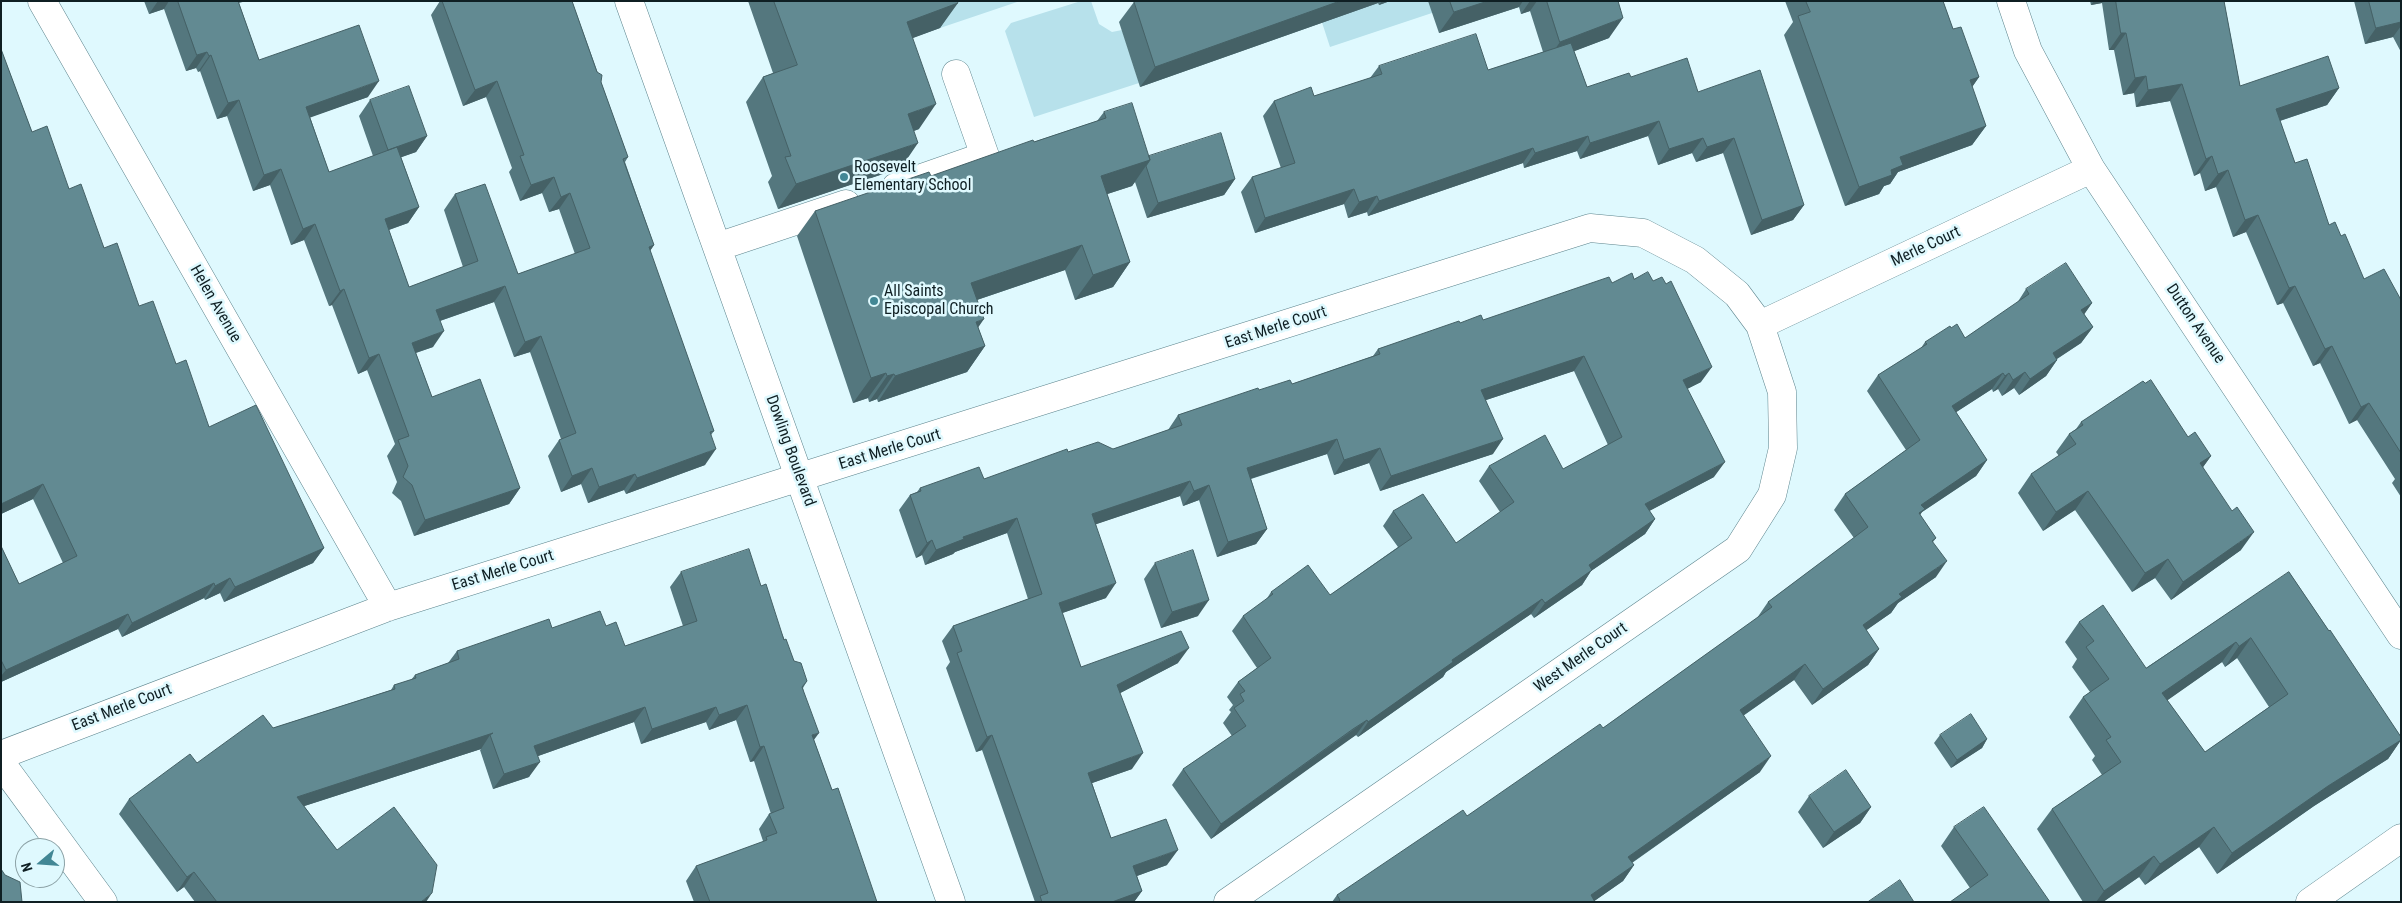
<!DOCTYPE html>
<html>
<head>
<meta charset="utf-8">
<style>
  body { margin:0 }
  #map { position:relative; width:2402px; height:903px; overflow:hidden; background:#dff9fe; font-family:"Roboto Condensed",sans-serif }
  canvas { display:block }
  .frame { position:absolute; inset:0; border:2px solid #0f1f23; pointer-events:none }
  .north { position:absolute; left:15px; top:838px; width:50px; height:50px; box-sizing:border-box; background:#dff9fe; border:1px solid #8ca2a6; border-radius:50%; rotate:252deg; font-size:14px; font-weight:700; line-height:20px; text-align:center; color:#0f1f23 }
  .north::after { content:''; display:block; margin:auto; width:18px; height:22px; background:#428795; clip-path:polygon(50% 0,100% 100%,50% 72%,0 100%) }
</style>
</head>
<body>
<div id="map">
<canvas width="2402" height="903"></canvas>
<div class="frame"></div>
<div class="north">N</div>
</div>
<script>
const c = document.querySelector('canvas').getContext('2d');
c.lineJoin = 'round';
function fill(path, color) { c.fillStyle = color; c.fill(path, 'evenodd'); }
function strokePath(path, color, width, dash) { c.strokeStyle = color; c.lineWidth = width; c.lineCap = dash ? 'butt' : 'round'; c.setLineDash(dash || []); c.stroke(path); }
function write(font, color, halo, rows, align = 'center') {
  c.font = font + ' "Roboto Condensed",sans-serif'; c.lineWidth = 5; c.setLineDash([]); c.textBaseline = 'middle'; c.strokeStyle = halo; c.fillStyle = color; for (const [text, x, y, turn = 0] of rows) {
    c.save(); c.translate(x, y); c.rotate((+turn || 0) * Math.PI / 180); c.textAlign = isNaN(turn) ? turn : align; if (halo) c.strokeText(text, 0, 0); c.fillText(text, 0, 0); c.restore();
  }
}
const green = new Path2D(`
  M931,1H1020L940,28Z
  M1081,1H1091L1099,24L1112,32L1122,30L1139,83L1034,117L1005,31L1011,23Z
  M1315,1H1468L1330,47Z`);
const minor = new Path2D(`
  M42,1L388,607
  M629,1L951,902
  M2011,1L2028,51L2091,169L2401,635
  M896,187L985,156L956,74
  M717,247L846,204
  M1760,325L2091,169
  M1,755L388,607L1590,228L1643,233L1695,260L1737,294L1760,325L1782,392L1783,448L1772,495L1738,549L1228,902
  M1,763L103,902
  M2310,902L2401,838`);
const wall = new Path2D(`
  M144,1H246L239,3L259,60L368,97L310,117L329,172L373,156L359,116L370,100L427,136L416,152L401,157L419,207L408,223L389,230L409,287L463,267L444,210L455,194L518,274L575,254L559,209L549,212L542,193L520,201L509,172L512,168L486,97L463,106L431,15L440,1H572L628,157L625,162L654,245L650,251L714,431L711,435L705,465L626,494L624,490L588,503L581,484L561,492L548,456L559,440L561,439L530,352L514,357L494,302L440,321L433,347L416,353L432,397L520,488L509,504L414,536L401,501L392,493L397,482L387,456L395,444L367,370L358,374L332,305L329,306L304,240L291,245L270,185L253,191L227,116L217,119L200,71L198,72L196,68L186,71L164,9L149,14Z
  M748,1H957L940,28L912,38L919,129L914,131L901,168L778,209L768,182L772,176L746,102L763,77L773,73Z
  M1135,1H1390L1379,5L1378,3L1140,87L1119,22L1134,2Z
  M1428,1H1618L1609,38L1574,51L1587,87L1631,77L1698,92L1804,205L1793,220L1751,235L1723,153L1696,162L1692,153L1658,165L1648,136L1580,159L1577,151L1524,168L1523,163L1368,216L1367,212L1348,218L1344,204L1255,233L1241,192L1252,177L1281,168L1263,116L1274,101L1314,96L1370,78L1379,66L1488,70L1543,52L1530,11L1521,14L1519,7L1439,33Z
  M1785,1H1943L1953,29L1979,77L1972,87L1986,126L1972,145L1898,172L1890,184L1884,186L1879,194L1845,206L1784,35L1793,22Z
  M2090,1H2224L2240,86L2339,88L2327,105L2280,121L2295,163L2329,225L2341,236L2364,279L2401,300V497L2392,483L2395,479L2357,420L2349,424L2320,363L2313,366L2283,303L2277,305L2246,232L2233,237L2216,187L2205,191L2200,173L2194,176L2170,101L2136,107L2134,93L2123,95L2114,50H2109L2102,3L2091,5Z
  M2354,1H2401V52L2393,37L2365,44Z
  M1,49L32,132L69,189L139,306L176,364L209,427L324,548L313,563L224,602L220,593L205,600L204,598L122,637L118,629L1,682V546L19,584L63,563L33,499L1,514Z
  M1104,112L1149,156L1235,179L1224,195L1147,218L1135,182L1132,186L1107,194L1130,262L1113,287L1075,300L1065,270L977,300L978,327L985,346L967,372L878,402L877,399L869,402L868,398L853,403L797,236L815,211L931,176L1097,121Z
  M1634,279L1701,382L1687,389L1714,477L1649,511L1655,519L1645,534L1591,571L1582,585L1534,618L1531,614L1446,672L1443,677L1358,737L1356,735L1342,744L1211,839L1172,785L1183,769L1232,736L1223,723L1231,712L1229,710L1233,705L1227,697L1238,682L1257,668L1232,631L1243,616L1266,600L1271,592L1330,595L1398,547L1383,526L1393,511L1456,543L1500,512L1479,481L1489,466L1563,469L1608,445L1574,371L1486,400L1493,454L1380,491L1369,463L1334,475L1327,454L1251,479L1267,529L1256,544L1217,557L1199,500L1183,506L1180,496L1096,524L1106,598L1062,613L1081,667L1178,663L1120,693L1132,769L1092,783L1111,838L1167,865L1137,876L1142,891L1134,902H1035L982,750L976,752L946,668L950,662L942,641L953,626L1028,599L1007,533L955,552L953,554L925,565L922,555L916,558L899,510L910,495L917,492L920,488L984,479L1068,452L1113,449L1168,430L1178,415L1259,390L1292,384L1373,356L1378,349L1460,323L1483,320L1612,283Z
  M2026,289L2092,303L2084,314L2093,327L2081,343L2057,359V360L2046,376L2019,395L2014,388L2002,396L1998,389L1993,392L1992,389L1956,412L1987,460L1976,476L1922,512L1920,515L1936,538L1933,542L1936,577L1898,603L1891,613L1866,630L1879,649L1868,665L1812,705L1794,680L1743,716L1760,772L1632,863L1634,865L1623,881L1594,901L1595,902H1332L1337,895L1467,816L1603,728L1757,618L1768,602L1854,538L1834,510L1845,494L1906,450L1867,391L1878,375L1921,348L1925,342L1951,328L1965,338L2017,303Z
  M2145,383L2188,437L2211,456L2203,467L2241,550L2171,600L2155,578L2132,592L2075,510L2043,531L2018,493L2031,474L2059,456L2056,452L2069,434L2076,429L2081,422Z
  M1155,563L1198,616L1161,628L1144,579Z
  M681,572L761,586L794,661L807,681L803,688L814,740L832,790L877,902H694L686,881L696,866L763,842V841L759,829L769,814H771L754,761L750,762L736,720L709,730L706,722L641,744L634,722L538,756L529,777L493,789L480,750L481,749L304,806L337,850L426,902H195L184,887L177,892L119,814L129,799L197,763L273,728L391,690L394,685L411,680L415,675L448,663L457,651L552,628L606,626L625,646L683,626L670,587Z
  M2289,572L2401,737V740L2388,759L2314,806L2217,874L2199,847L2145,885L2139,877L2103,902H2083L2037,829L2052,809L2102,775L2092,760L2095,756L2069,717L2083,697L2090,692L2072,667L2077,659L2065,642L2079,622L2146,668ZM2237,658L2269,707L2205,752L2167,700L2222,662L2225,667Z
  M1940,735L1987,739L1982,748L1951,768L1934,743Z
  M1809,796L1871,807L1860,823L1823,848L1798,812Z
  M1954,827L2050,902L1970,888L1941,846Z`);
const shadedWall = new Path2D(`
  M158,1H169L164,9L149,14Z
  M1340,1H1380L1378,3L1140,87L1155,67Z
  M1382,1H1390L1379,5Z
  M1488,1H1523L1519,7L1439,33L1454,12Z
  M1530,1H1537L1530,11L1521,14Z
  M2094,1H2103L2102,3L2091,5Z
  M958,3L940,28L889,47L907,22Z
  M1623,18L1609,38L1546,62L1560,42Z
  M2401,22V26L2393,37L2365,44L2376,28Z
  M2121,33H2126L2114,50H2109Z
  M207,52L196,68L186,71L197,55Z
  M211,55L200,71L198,72L209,56Z
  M2146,76L2134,93L2123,95L2135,78Z
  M1979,77L1966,96L1970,80Z
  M379,81L368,97L295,123L306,107Z
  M497,81L486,97L463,106L475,90Z
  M2182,84L2170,101L2136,107L2148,90Z
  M2339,88L2327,105L2264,126L2276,109Z
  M239,100L227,116L217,119L228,103Z
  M936,104L919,129L890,139L908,114Z
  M1659,121L1648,136L1580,159L1590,143Z
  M1986,126L1972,145L1898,172L1890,184L1884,186L1879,194L1845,206L1859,187L1900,157Z
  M427,136L416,152L377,166L388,150Z
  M1588,136L1577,151L1524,168L1535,153Z
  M1703,138L1692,153L1658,165L1669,149Z
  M1734,138L1723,153L1696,162L1707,147Z
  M918,143L901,168L778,209L796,184Z
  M1533,148L1523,163L1368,216L1379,201Z
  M2212,156L2200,173L2194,176L2206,159Z
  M1150,160L1132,186L1083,202L1101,176Z
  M281,169L270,185L253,191L264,175Z
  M2228,170L2216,187L2205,191L2218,174Z
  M554,177L542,193L520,201L531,185Z
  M1235,179L1224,195L1147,218L1158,203Z
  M1354,189L1344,204L1255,233L1265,218Z
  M570,193L559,209L549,212L561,197Z
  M1377,196L1367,212L1348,218L1359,202Z
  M1804,205L1793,220L1751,235L1762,220Z
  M419,207L408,223L374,235L385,219Z
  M2258,215L2246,232L2233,237L2245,220Z
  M315,224L304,240L291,245L303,229Z
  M654,245L643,261L649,247Z
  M1082,245L1065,270L953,308L971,283Z
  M1130,262L1113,287L1075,300L1093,275Z
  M505,286L494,302L425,326L436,310Z
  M2295,286L2283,303L2277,305L2289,288Z
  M344,289L332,305L329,306L340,291Z
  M2092,303L2081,319V310Z
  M984,319L966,345L976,322Z
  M2093,327L2081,343L2041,369L2053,353Z
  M444,331L433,347L400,358L412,343Z
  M541,336L530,352L514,357L525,342Z
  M985,346L967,372L878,402L895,376Z
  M2332,346L2320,363L2313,366L2325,349Z
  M379,354L367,370L358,374L369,358Z
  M1584,356L1574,371L1471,405L1481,390Z
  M2057,360L2046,376L2019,395L2030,379Z
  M1712,367L1701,382L1673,396L1683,380Z
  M2025,372L2014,388L2002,396L2013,380Z
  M886,373L868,398L853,403L871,378Z
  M2003,373L1992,389L1941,422L1952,406Z
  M2009,373L1998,389L1993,392L2005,376Z
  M894,374L877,399L869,402L887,376Z
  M2369,403L2357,420L2349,424L2361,407Z
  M1337,439L1327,454L1237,483L1247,468Z
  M1503,439L1493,454L1380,491L1391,476Z
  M1380,448L1369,463L1334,475L1344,460Z
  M716,449L705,465L626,494L637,478Z
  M2211,456L2198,474L2200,463Z
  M1987,460L1976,476L1922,512L1913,525L1921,505Z
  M1725,462L1714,477L1634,519L1645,504Z
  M592,468L581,484L561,492L572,476Z
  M635,474L624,490L588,503L599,487Z
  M1190,481L1180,496L1082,529L1092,514Z
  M43,484L33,499L1,514V504Z
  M1209,485L1199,500L1183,506L1194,491Z
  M520,488L509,504L414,536L425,520Z
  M2088,491L2075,510L2043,531L2056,512Z
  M1017,518L1007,533L955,552L953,554L925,565L936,550L963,537Z
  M1655,519L1645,534L1591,571L1582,585L1534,618L1545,603L1589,565Z
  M1267,529L1256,544L1217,557L1228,542Z
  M2254,532L2241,550L2171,600L2183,582Z
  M932,540L922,555L916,558L927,543Z
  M324,548L313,563L224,602L235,587Z
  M2168,559L2155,578L2132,592L2145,573Z
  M1947,561L1936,577L1898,603L1891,613L1851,641L1863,625L1899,594Z
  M230,578L220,593L205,600L215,586Z
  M214,583L204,598L122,637L132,623Z
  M1116,583L1106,598L1048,618L1059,603Z
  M1542,599L1531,614L1446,672L1443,677L1358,737L1368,722L1452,660Z
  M1209,600L1198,616L1161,628L1172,612Z
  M128,614L118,629L1,682V676L6,670Z
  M2251,638L2237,658L2225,667L2239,646Z
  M2236,642L2222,662L2148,714L2162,693Z
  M1189,648L1178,663L1107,700L1117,685Z
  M1879,649L1868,665L1812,705L1823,689Z
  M1805,664L1794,680L1728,726L1740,710Z
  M747,705L736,720L709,730L719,715Z
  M645,707L634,722L524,761L534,746Z
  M716,707L706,722L641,744L652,729Z
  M1367,720L1356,735L1211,839L1221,824Z
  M493,733L490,735L481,749L286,812L297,797Z
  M819,733L808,748L812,735Z
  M992,735L982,750L976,752L987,737Z
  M1987,739L1982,748L1951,768L1957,760Z
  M2401,740L2388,759L2314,806L2217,874L2232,853L2328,786Z
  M764,746L754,761L750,762L760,747Z
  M1143,753L1132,769L1078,788L1088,773Z
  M1771,756L1760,772L1617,873L1628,857Z
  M540,762L529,777L493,789L504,774Z
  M1871,807L1860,823L1823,848L1834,832Z
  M2214,827L2199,847L2145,885L2160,864Z
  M1178,850L1167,865L1123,881L1133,866Z
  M2154,856L2139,877L2103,902H2096L2104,891Z
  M1634,865L1623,881L1593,902L1591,895Z
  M194,872L184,887L177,892L187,877Z
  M1142,891L1134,902H1112Z
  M432,893L426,902H421Z`);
const building = new Path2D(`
  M178,1H238L259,60L359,25L379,81L306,107L329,172L397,147L419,207L385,219L409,287L478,261L455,194L485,184L518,274L590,248L570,193L561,197L554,177L531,185L520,156L524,155L497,81L475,90L442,1H572L597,72L602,75L601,82L628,157L623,159L654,245L649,247L714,431L710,432L716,449L637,478L635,474L599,487L592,468L572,476L559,440L576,433L541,336L525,342L505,286L436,310L444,331L412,343L432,397L480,379L520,488L425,520L412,485L403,477L408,466L398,440L409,436L379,354L369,358L344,289L340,291L315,224L303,229L281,169L264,175L239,100L228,103L211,55L209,56L207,52L197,55Z
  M774,1H957L958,3L907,22L936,104L908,114L918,143L796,184L785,157L791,156L763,77L797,65Z
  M1135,1H1340L1155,67L1134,2Z
  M1450,1H1488L1454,12Z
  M1547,1H1618L1623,18L1560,42Z
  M1806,1H1943L1953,29L1961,27L1979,77L1970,80L1986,126L1900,157L1903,165L1891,170L1892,175L1859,187L1798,16L1810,12Z
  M2116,1H2224L2240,86L2328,56L2339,88L2276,109L2295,163L2307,159L2329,225L2335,222L2341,236L2345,234L2364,279L2384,269L2401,300V453L2369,403L2361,407L2332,346L2325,349L2295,286L2289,288L2258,215L2245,220L2228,170L2218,174L2212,156L2206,159L2182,84L2148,90L2146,76L2135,78L2126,33H2121Z
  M2369,1H2401V22L2376,28Z
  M1476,34L1488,70L1571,43L1587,87L1629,73L1631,77L1687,58L1698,92L1760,70L1804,205L1762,220L1734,138L1707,147L1703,138L1669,149L1659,121L1590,143L1588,136L1535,153L1533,148L1379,201L1377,196L1359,202L1354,189L1265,218L1252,177L1295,163L1274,101L1311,87L1314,96L1382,74L1379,66Z
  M1,49L32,132L47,126L69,189L81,184L104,248L117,243L139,306L153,301L176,364L186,360L209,427L256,405L324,548L235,587L230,578L215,586L214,583L132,623L128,614L6,670L1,660V546L19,584L77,556L43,484L1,504Z
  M409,86L427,136L388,150L370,100Z
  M1132,103L1150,160L1101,176L1130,262L1093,275L1082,245L971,283L984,319L976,322L985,346L895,376L894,374L887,376L886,373L871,378L815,211L929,172L931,176L1033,140L1034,142L1106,118L1104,112Z
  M1221,133L1235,179L1158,203L1146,166L1150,160L1149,156Z
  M2066,263L2092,303L2081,310L2093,327L2053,353L2057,360L2030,379L2025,372L2013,380L2009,373L2005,376L2003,373L1952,406L1987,460L1921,505L1925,509L1919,513L1936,538L1932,541L1947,561L1899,594L1902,597L1863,625L1879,649L1823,689L1805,664L1740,710L1771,756L1628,857L1634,865L1591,895L1595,902H1338L1340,900L1337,895L1463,810L1467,816L1600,724L1603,728L1772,607L1768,602L1868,527L1845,494L1920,440L1878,375L1927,344L1925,342L1950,326L1951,328L1957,324L1965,338L2029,294L2026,289Z
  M1648,272L1653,281L1662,277L1666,284L1671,281L1712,367L1683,380L1725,462L1645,504L1655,519L1589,565L1592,570L1545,603L1542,599L1452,660L1453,662L1368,722L1367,720L1353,729L1221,824L1183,769L1246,726L1234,708L1244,701L1240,694L1245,691L1238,682L1271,658L1243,616L1273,594L1271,592L1308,565L1330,595L1412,538L1393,511L1423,494L1456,543L1514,502L1489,466L1545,435L1563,469L1622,437L1584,356L1481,390L1503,439L1391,476L1380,448L1344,460L1337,439L1247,468L1267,529L1228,542L1209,485L1194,491L1190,481L1092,514L1116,583L1059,603L1081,667L1181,631L1189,648L1117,685L1143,753L1088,773L1111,838L1166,819L1178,850L1133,866L1142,891L1112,902H1042L1040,896L1048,893L992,735L987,737L957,653L962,651L953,626L1042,594L1017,518L963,537L964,539L936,550L932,540L927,543L910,495L921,491L920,488L979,467L984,479L1067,449L1068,452L1098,442L1113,449L1182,425L1178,415L1258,388L1259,390L1290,380L1292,384L1380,354L1378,349L1459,321L1460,323L1481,315L1483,320L1609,277L1612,283L1632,273L1634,279Z
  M2151,380L2188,437L2195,432L2211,456L2200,463L2232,511L2237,507L2254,532L2183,582L2168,559L2145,573L2088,491L2056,512L2031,474L2076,444L2069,434L2083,425L2081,422L2143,381L2145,383Z
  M749,549L761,586L766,584L784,640L786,639L794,661L801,663L807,681L802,687L819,733L812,735L832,790L838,788L877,902H710L696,866L767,840L766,837L777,833L769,814L784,808L764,746L760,747L747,705L719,715L716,707L652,729L645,707L534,746L540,762L504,774L490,735L493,733L297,797L337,850L394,807L437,865L432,893L421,902H217L194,872L187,877L129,799L190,754L197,763L263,715L273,728L395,689L394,685L416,678L415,675L459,659L457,651L549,619L552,628L600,611L606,626L616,622L625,646L697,621L681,572Z
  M1193,550L1209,600L1172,612L1155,563Z
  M2289,572L2329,631L2330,630L2401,737V740L2328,786L2232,853L2214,827L2160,864L2154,856L2104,891L2052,809L2121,762L2106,740L2111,737L2083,697L2109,679L2086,647L2094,641L2079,622L2103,605L2146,668ZM2251,638L2288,694L2205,752L2162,693L2236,642L2239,646Z
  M1971,714L1987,739L1957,760L1940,735Z
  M1846,770L1871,807L1834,832L1809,796Z
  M1984,807L2050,902H1950L1988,875L1954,827Z
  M1,869L5,875L20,882L22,902H1Z
  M1900,880L1914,902H1868Z`);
const markers = [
  [844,177,5,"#428795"],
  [874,301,5,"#428795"]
];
const poiNames = [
  ["Roosevelt",854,168],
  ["Elementary School",854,186],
  ["All Saints",884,292],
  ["Episcopal Church",884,310]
];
const streetNames = [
  ["Merle Court",1926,247,-25],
  ["Helen Avenue",215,304,60],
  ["Dutton Avenue",2195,324,56],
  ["East Merle Court",1276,328,-18],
  ["East Merle Court",890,450,-17],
  ["Dowling Boulevard",790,451,70],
  ["East Merle Court",503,571,-17],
  ["West Merle Court",1581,658,-35],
  ["East Merle Court",122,708,-21]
];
fill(green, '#b7e1eb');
strokePath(minor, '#5c848d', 29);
strokePath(minor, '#fff', 28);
fill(wall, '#54777e');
fill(shadedWall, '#456166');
fill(building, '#628a92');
strokePath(building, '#456166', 1);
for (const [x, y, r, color] of markers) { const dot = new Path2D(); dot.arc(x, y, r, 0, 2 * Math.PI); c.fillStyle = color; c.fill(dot); strokePath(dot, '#dff9fe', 2); }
write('16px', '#0f1f23', '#dff9fe', poiNames, 'left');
write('16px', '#0f1f23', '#dff9fe', streetNames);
</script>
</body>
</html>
